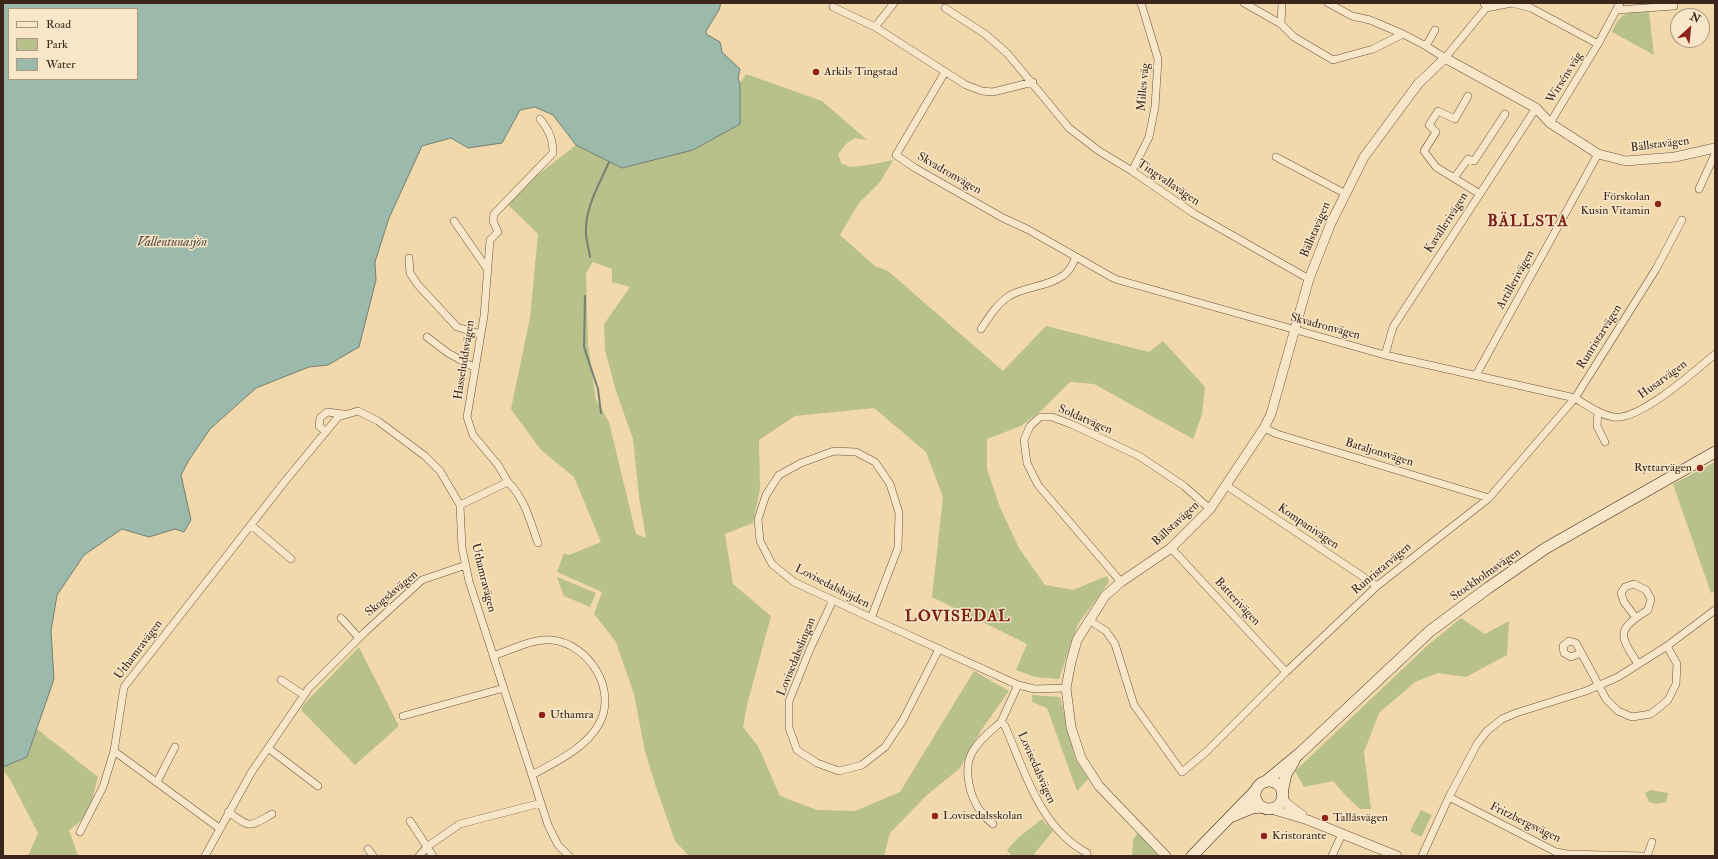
<!DOCTYPE html>
<html>
<head>
<meta charset="utf-8">
<style>
  body { margin:0 }
  #map { position:relative; width:1718px; height:859px; overflow:hidden; background:#f2d9ab; font-family:"IM FELL Double Pica",serif }
  canvas { display:block }
  .frame { position:absolute; inset:0; border:4px solid #3c261c; pointer-events:none }
  .legend { position:absolute; left:8px; top:8px; width:130px; height:72px; box-sizing:border-box; background:#f7e6c8; border:1px solid #ac9983; margin:0; padding:5px 7px; list-style:none; font-size:12px; color:#3c261c }
  .legend li { display:flex; align-items:center; gap:8px; height:20px }
  .legend b { width:20px; border:1px solid #ac9983 }
  .north { position:absolute; left:1670px; top:8px; width:40px; height:40px; box-sizing:border-box; background:#f7e6c8; border:1px solid #ac9983; border-radius:50%; rotate:27deg; font-size:11px; font-weight:700; line-height:16px; text-align:center; color:#3c261c }
  .north::after { content:''; display:block; margin:auto; width:14px; height:18px; background:#8f2418; clip-path:polygon(50% 0,100% 100%,50% 72%,0 100%) }
</style>
</head>
<body>
<div id="map">
<canvas width="1718" height="859"></canvas>
<div class="frame"></div>
<ul class="legend">
<li><b style="height:5px;background:#f7e6c8"></b>Road</li>
<li><b style="height:11px;background:#b8c08b"></b>Park</li>
<li><b style="height:11px;background:#9bbaac"></b>Water</li>
</ul>
<div class="north">N</div>
</div>
<script>
const c = document.querySelector('canvas').getContext('2d');
c.lineJoin = 'round';
function fill(path, color) { c.fillStyle = color; c.fill(path, 'evenodd'); }
function strokePath(path, color, width, dash) { c.strokeStyle = color; c.lineWidth = width; c.lineCap = dash ? 'butt' : 'round'; c.setLineDash(dash || []); c.stroke(path); }
function write(font, color, halo, rows, align = 'center') {
  c.font = font + ' "IM FELL Double Pica",serif'; c.lineWidth = 3; c.setLineDash([]); c.textBaseline = 'middle'; c.strokeStyle = halo; c.fillStyle = color; for (const [text, x, y, turn = 0] of rows) {
    c.save(); c.translate(x, y); c.rotate((+turn || 0) * Math.PI / 180); c.textAlign = isNaN(turn) ? turn : align; if (halo) c.strokeText(text, 0, 0); c.fillText(text, 0, 0); c.restore();
  }
}
const green = new Path2D(`
  M1649,12L1654,55L1612,32C1622,10 1627,13 1649,12Z
  M746,74L822,101L867,140L855,138L847,143L838,154L841,163L850,167L869,165L893,160L880,182L859,203L840,235L875,266L888,271L1003,371L1046,326L1149,352L1163,341L1205,387L1202,414L1193,439L1094,384L1070,382L1043,409L1021,426L987,439V469L1000,507L1019,548L1045,585L1073,590L1107,576L1109,582L1078,624L1059,679L1035,677L1016,670L1027,644L932,597L943,497L926,452L874,408L795,416L759,440L760,489L753,523L725,534L733,584L771,616L747,705L743,727L758,746L780,796L817,810L855,811L900,792L974,671L1009,691L982,729L960,768L926,796L890,833L884,856H689L675,841L656,787L645,751L634,694L616,642L594,614L602,592L557,572L564,553L569,555L601,542L574,477L541,450L511,409L530,318L538,234L504,201L576,145L622,168L740,122V83ZM593,262L612,269V282L630,287L604,324L605,350L616,391L633,439L639,497L646,538L636,534L609,422L596,400L588,345L586,273Z
  M1715,462V591L1711,593L1673,484Z
  M557,577L596,593L590,607L564,596Z
  M1461,618L1485,634L1509,621L1507,655L1466,677L1438,673L1415,682L1379,713L1364,752L1371,809H1360L1346,796L1333,781L1304,787L1295,771L1428,645Z
  M359,647L399,726L355,765L301,710L304,704Z
  M1032,695L1060,697L1075,758L1088,779L1077,791L1047,708L1032,702Z
  M37,729L98,777C91,802 92,816 69,830L78,856H28L38,833L11,781L3,770V767L27,757Z
  M1650,790L1668,793L1666,802L1656,804L1649,802L1645,793Z
  M1421,810L1432,815L1421,837L1410,831Z
  M1042,819L1053,831L1034,854L1036,856H1012L1007,850L1019,837Z
  M1138,832L1159,856H1132L1133,840Z`);
const water = new Path2D(`
  M3,3H721L719,10L706,31V34L720,42L722,52L740,69L738,78L740,83V124L693,150L622,168L576,145L553,115L535,107L520,110L502,143L468,148L451,138L422,146L389,218L375,262L376,280L359,347L328,365L309,367L256,388L210,429L189,460L181,475L191,520L184,532L175,529L149,537L122,529L84,555L57,595L51,631L54,679L27,757L3,767ZM9,9H137V79H9Z`);
const stream = new Path2D(`
  M590,257C589,248 585,238 586,229C586,206 600,183 609,162
  M585,296L584,347L598,389L601,413`);
const minor = new Path2D(`
  M1244,3L1281,24L1294,37L1333,60L1373,49L1403,34L1426,46L1445,58L1486,8L1484,3
  M1328,3L1352,16L1370,20L1403,34
  M833,7L875,27L966,85L982,91L993,92L1033,82
  M945,8L985,34L1007,53L1069,128L1099,151L1132,171L1193,213L1309,279
  M1486,8L1512,3L1531,8L1598,44L1550,123
  M1617,10L1674,6
  M1281,24L1282,3
  M875,27L894,3
  M1598,44L1620,3
  M1426,46L1435,30
  M945,72L896,155L915,168L1003,218L1027,229L1115,279L1385,355L1575,398C1587,405 1598,414 1613,417C1638,422 1695,371 1715,354
  M1468,96L1455,119L1438,111L1429,125L1436,132L1424,151L1436,167L1480,194
  M1276,157L1346,194
  M1132,171L1149,137L1155,107L1158,59L1141,3
  M1454,178L1468,159L1474,161L1505,114
  M1699,189L1715,154
  M454,221L488,270
  M409,258L410,273L418,285L457,327L481,334
  M981,329C989,317 997,304 1009,296C1026,286 1048,287 1064,275C1070,271 1073,263 1076,257
  M427,337L448,353L475,368
  M1385,355L1393,327L1536,108
  M1476,375L1598,154
  M1598,412L1597,426L1605,442
  M1264,428L1277,434L1489,498
  M326,432L319,426L320,418L327,412L343,414
  M508,482C525,499 530,521 538,543
  M1227,486L1377,586
  M460,505L508,482L498,465L473,435L467,417L484,316L490,240L498,232L493,221L494,214L553,153C553,139 549,130 540,119
  M251,525L291,559
  M1171,548L1286,672
  M1121,582L1038,485L1027,463L1024,440L1030,426L1040,417H1052L1071,424L1139,456L1184,486L1210,509
  M833,600L810,649L789,701V728L797,750L817,763L839,771L862,765L885,747L903,720L939,649
  M341,618L359,638
  M871,618L898,548L899,513L890,484L875,462L856,452L834,451L801,463L779,475L766,495L758,519L760,541L772,564L794,582L871,618L1018,685L1035,689L1066,688
  M1636,618L1624,602L1621,593L1625,587L1634,584L1646,590L1651,599L1648,610C1616,630 1619,635 1638,664
  M1089,620L1106,631L1115,644L1134,705L1182,772L1206,752L1286,672L1377,586L1489,498L1575,398L1656,269L1682,220
  M1581,653L1571,657L1564,653L1563,646L1569,641L1576,643L1606,699L1618,711L1632,717L1651,714L1668,700L1676,684L1677,664L1667,646
  M493,656C511,650 533,638 552,640C589,644 618,690 599,724C585,749 555,762 532,775
  M281,680L304,695
  M1018,685L1001,722L1005,726C1025,772 1040,828 1087,853
  M403,716L504,688
  M268,748L318,786
  M114,751L219,828
  M157,782L175,747
  M1449,797L1556,852L1567,854L1643,856
  M228,812C252,828 247,828 272,814
  M410,821L433,856
  M993,824C989,821 985,817 982,813C970,799 962,768 973,751C979,740 991,731 1001,722
  M80,832L103,787L114,751L124,687L286,480L338,417L358,411L378,421L425,456L440,471L460,505L462,548L469,581L548,825L558,845L569,856
  M368,849L373,856
  M205,856L251,773L309,688L365,632L422,580L466,565
  M419,856L428,846L460,824L541,803
  M1332,856L1342,834
  M1422,856L1449,797L1477,744L1487,731L1502,719L1516,713L1586,691L1618,677L1667,646L1715,610
  M1647,856L1652,842`);
const tertiary = new Path2D(`
  M1282,798L1287,804L1302,815
  M1271,809L1308,820L1397,856
  M1166,856L1099,786L1081,758L1071,727L1066,688L1071,662L1077,640L1105,596L1121,582L1171,548L1210,509L1264,428L1271,414L1309,279L1331,223L1364,157L1418,84L1445,58L1536,108L1550,123L1598,154L1626,161L1675,157L1715,148`);
const secondary = new Path2D(`
  M1255 795a14 14 0 1 1 28 0a14 14 0 1 1-28 0Z
  M1265,782L1299,754L1430,631L1488,588L1546,548L1715,452
  M1282,793L1286,774L1294,761
  M1233,816L1252,808L1261,807
  M1192,856L1256,790`);
const markers = [
  [816,72,4,"#8f2418"],
  [1658,204,4,"#8f2418"],
  [1700,468,4,"#8f2418"],
  [542,715,4,"#8f2418"],
  [935,816,4,"#8f2418"],
  [1325,818,4,"#8f2418"],
  [1264,836,4,"#8f2418"]
];
const poiNames = [
  ["Arkils Tingstad",824,72],
  ["Förskolan",1650,197,"right"],
  ["Kusin Vitamin",1650,211,"right"],
  ["Ryttarvägen",1692,468,"right"],
  ["Uthamra",550,715],
  ["Lovisedalsskolan",943,816],
  ["Tallåsvägen",1333,818],
  ["Kristorante",1272,836]
];
const streetNames = [
  ["Wirséns väg",1565,78,-58],
  ["Milles väg",1144,87,-85],
  ["Bällstavägen",1660,145,-7],
  ["Skvadronvägen",949,174,30],
  ["Tingvallavägen",1168,183,34],
  ["Kavallerivägen",1447,223,-57],
  ["Bällstavägen",1316,230,-67],
  ["Artillerivägen",1516,280,-61],
  ["Skvadronvägen",1325,327,15],
  ["Runristarvägen",1600,337,-58],
  ["Hasseluddsvägen",465,360,-81],
  ["Husarvägen",1663,380,-36],
  ["Soldatvägen",1085,420,23],
  ["Bataljonsvägen",1379,453,17],
  ["Bällstavägen",1176,524,-43],
  ["Kompanivägen",1308,527,34],
  ["Runristarvägen",1382,569,-40],
  ["Stockholmsvägen",1486,575,-35],
  ["Uthamravägen",483,578,76],
  ["Lovisedalshöjden",832,587,27],
  ["Skogsåsvägen",392,594,-40],
  ["Batterivägen",1237,602,47],
  ["Uthamravägen",139,650,-53],
  ["Lovisedalsslingan",797,657,-68],
  ["Lovisedalsvägen",1036,768,66],
  ["Fritzbergsvägen",1525,823,26]
];
const waterNames = [
  ["Vallentunasjön",172,243]
];
const districtNames = [
  ["BÄLLSTA",1528,223],
  ["LOVISEDAL",958,618]
];
fill(green, '#b8c08b');
fill(water, '#9bbaac');
strokePath(water, '#757f72', 1);
strokePath(stream, '#757f72', 2);
strokePath(minor, '#6a5340', 8);
strokePath(tertiary, '#6a5340', 10);
strokePath(secondary, '#3c261c', 12);
strokePath(minor, '#f7e6c8', 7);
strokePath(tertiary, '#f7e6c8', 9);
strokePath(secondary, '#f7e6c8', 11);
for (const [x, y, r, color] of markers) { const dot = new Path2D(); dot.arc(x, y, r, 0, 2 * Math.PI); c.fillStyle = color; c.fill(dot); strokePath(dot, '#f7e6c8', 1.5); }
write('12px', '#3c261c', '#f7e6c8', poiNames, 'left');
write('12px', '#3c261c', '#f7e6c8', streetNames);
write('italic 13px', '#544b40', '#f7e6c8', waterNames);
c.letterSpacing = '1px';
write('bold 16px', '#7a1f14', '#f7e6c8', districtNames);
c.letterSpacing = '0px';
</script>
</body>
</html>
